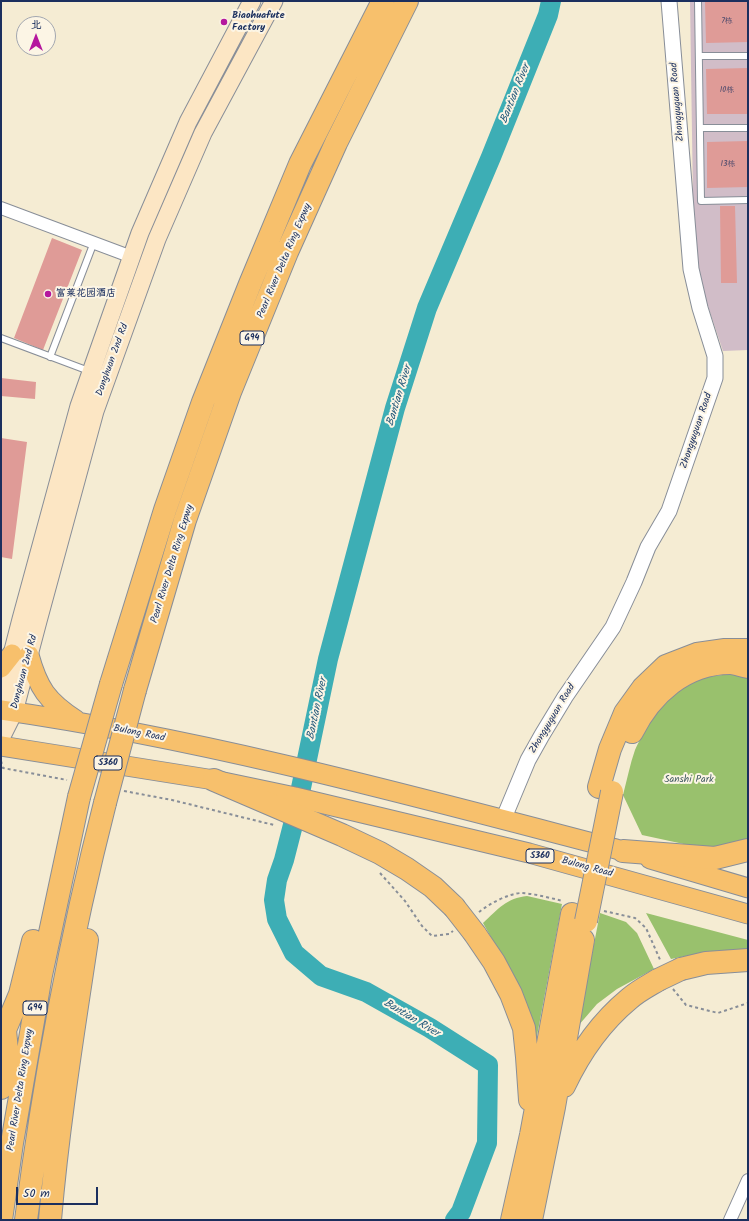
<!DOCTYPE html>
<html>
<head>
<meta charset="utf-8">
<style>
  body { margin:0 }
  #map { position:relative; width:749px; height:1221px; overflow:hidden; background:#f5ecd3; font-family:Kalam,"LXGW WenKai TC",sans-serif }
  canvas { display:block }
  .frame { position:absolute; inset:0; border:2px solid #1b2f5e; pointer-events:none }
  .north { position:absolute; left:16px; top:16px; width:40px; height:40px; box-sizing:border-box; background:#fcf5e5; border:1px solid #a2a6af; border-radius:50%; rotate:0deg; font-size:11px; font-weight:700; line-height:16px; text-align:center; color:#1b2f5e }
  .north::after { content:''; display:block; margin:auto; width:14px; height:18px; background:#b5179e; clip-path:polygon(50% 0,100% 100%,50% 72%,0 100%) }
  .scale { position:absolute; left:16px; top:1187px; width:82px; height:18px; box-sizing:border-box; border:2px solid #1b2f5e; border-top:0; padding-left:5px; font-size:12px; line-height:14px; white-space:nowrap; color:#1b2f5e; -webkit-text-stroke:3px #fcf5e5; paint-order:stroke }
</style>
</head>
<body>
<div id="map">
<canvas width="749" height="1221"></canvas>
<div class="frame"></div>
<div class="north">北</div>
<div class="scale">50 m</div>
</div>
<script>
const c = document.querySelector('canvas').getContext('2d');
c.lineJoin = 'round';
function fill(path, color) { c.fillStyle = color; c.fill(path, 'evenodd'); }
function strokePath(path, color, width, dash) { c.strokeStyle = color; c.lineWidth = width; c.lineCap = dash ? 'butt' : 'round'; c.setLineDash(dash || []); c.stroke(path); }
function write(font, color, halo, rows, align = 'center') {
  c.font = font + ' Kalam,"LXGW WenKai TC",sans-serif'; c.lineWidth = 4; c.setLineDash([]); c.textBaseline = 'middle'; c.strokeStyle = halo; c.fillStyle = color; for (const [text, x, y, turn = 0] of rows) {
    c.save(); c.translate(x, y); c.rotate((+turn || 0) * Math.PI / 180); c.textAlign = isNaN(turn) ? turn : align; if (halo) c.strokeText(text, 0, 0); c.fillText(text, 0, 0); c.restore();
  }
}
const industrial = new Path2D(`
  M690,1H748V350L723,351L694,265Z`);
const green = new Path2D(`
  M730,674L748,678V839L714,847L693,846L642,835L623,795C627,780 630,764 635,750C646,726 663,700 686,685C699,677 715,676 730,674Z
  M527,896L562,904L536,1041L515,980L483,923C498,909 507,898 527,896Z
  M600,913L626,922L637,933L654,969L617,989L597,1004L578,1026Z
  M646,913L748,940V950L706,952L671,959Z`);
const river = new Path2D(`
  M297,807L328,659L395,408L427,308L491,157L548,15L551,1
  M294,821L284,860L277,880L274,900L277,919L294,953L321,976L366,992L430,1028L488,1065L487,1143L461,1212L455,1220`);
const building = new Path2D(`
  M705,1H748V42L706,43Z
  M748,68V114H707L706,69Z
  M748,141V187L707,188V142Z
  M720,206H735L737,283H721Z
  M52,238L82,250L43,350L14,338Z
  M1,378L36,382L35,399L1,396Z
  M1,438L27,442L12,559L1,557Z`);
const path = new Path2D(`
  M1,761L3,768L67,780
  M124,791L172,800L274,825
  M380,873L405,901L422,926L432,936L449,934L453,931
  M604,911L635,918L646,928L661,962
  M479,912C489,904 509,893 522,893C536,894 550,898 563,901
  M673,989L686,1005L718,1013L748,1003`);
const service = new Path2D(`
  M698,1L701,201L748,200
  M699,56H748
  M700,128H748
  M1,338L89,371
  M50,357L94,242`);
const minor = new Path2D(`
  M1,208L132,257
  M730,1220L748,1180`);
const tertiary = new Path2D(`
  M503,820L528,760L542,735L565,697L613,627L634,582L648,547L669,511L715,378V356L700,308L691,269L669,1`);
const secondary = new Path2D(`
  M1,697L21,619L79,406L140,233L188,122L252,1
  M1,738L14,712L38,621L95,411L157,239L203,133L274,1`);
const primary = new Path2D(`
  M29,655C38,688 47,701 76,720
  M1,668L12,654
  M1,710C209,740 413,796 616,849
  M1,746L214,780L295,797L529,853L748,914
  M650,859L748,888`);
const motorway = new Path2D(`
  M111,684L165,510L203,402L250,284L300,164L383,1
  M135,690L185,520L230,392L287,252L336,143L407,1
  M632,732C651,694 685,663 730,663C736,663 742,666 748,667
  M214,780L342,835L380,853L407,869L433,887L454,907
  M599,787L610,749L625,713L643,688L666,666L697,654L725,650H748
  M623,851L715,858L748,850
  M475,934L494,962L511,994L524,1028L527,1057L530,1100
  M681,969L706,963L748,960
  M564,1086C580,1052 600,1023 629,999C638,991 648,986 658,980
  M1,1088L7,1051L5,1030L20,994L33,941
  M1,1220L12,1143L41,975L79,797
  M26,1220C44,1080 70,940 105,803
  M50,1220C58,1126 73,1033 87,940
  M512,1220L531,1135L572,914
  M531,1220L554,1107L583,940`);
const motorwayBridge = new Path2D(`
  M79,797L111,684
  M105,803L135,690
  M454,907L475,934
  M586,921L612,792
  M658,980L681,969`);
const markers = [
  [224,22,4,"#b5179e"],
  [48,294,4,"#b5179e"]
];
const numberNames = [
  ["7栋",727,22],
  ["10栋",727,91],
  ["13栋",728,165]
];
const shields = [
  [252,338,24],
  [108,763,28],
  [540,856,28],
  [35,1008,24]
];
const shieldNames = [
  ["G94",252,338],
  ["S360",108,763],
  ["S360",540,856],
  ["G94",35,1008]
];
const poiNames = [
  ["Biaohuafute",232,16],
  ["Factory",232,28],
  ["富莱花园酒店",56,294]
];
const streetNames = [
  ["Zhongyuguan Road",678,102,-95],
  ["Pearl River Delta Ring Expwy",285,261,-67],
  ["Donghuan 2nd Rd",113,360,-70],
  ["Zhongyuguan Road",697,431,-71],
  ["Pearl River Delta Ring Expwy",173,564,-73],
  ["Donghuan 2nd Rd",25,672,-75],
  ["Zhongyuguan Road",553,719,-59],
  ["Bulong Road",139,734,11],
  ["Bulong Road",587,868,15],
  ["Pearl River Delta Ring Expwy",21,1090,-81]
];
const parkNames = [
  ["Sanshi Park",689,780]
];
const waterNames = [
  ["Bantian River",516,94,-68],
  ["Bantian River",400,396,-73],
  ["Bantian River",318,709,-78],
  ["Bantian River",411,1019,31]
];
fill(industrial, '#d1bdc8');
fill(green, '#99c16d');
strokePath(river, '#3daeb5', 20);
fill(building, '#df9b97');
strokePath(service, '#888e98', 8);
strokePath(minor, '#888e98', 14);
strokePath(tertiary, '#888e98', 17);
strokePath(secondary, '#888e98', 19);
strokePath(primary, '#888e98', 21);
strokePath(motorway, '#888e98', 24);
strokePath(path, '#888e98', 2, [3, 3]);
strokePath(service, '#fff', 6);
strokePath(minor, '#fff', 12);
strokePath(tertiary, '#fff', 15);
strokePath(secondary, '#fce6c4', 17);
strokePath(primary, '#f7c06c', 19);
strokePath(motorway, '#f7c06c', 22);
strokePath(motorwayBridge, '#888e98', 24, []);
strokePath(motorwayBridge, '#f7c06c', 22);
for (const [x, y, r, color] of markers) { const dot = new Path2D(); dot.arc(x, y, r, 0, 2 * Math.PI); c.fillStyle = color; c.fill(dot); strokePath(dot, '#fcf5e5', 1.5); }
write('8px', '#4c4a6c', null, numberNames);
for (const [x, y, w] of shields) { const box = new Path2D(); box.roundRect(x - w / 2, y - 7, w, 14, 3); c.fillStyle = '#fcf5e5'; c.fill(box); strokePath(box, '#1b2f5e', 1); }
write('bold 9px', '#1b2f5e', null, shieldNames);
write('bold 10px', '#1b2f5e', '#fcf5e5', poiNames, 'left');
write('10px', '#1b2f5e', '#fcf5e5', streetNames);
write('10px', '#415b62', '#fcf5e5', parkNames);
write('italic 11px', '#275b7c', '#fcf5e5', waterNames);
</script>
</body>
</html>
